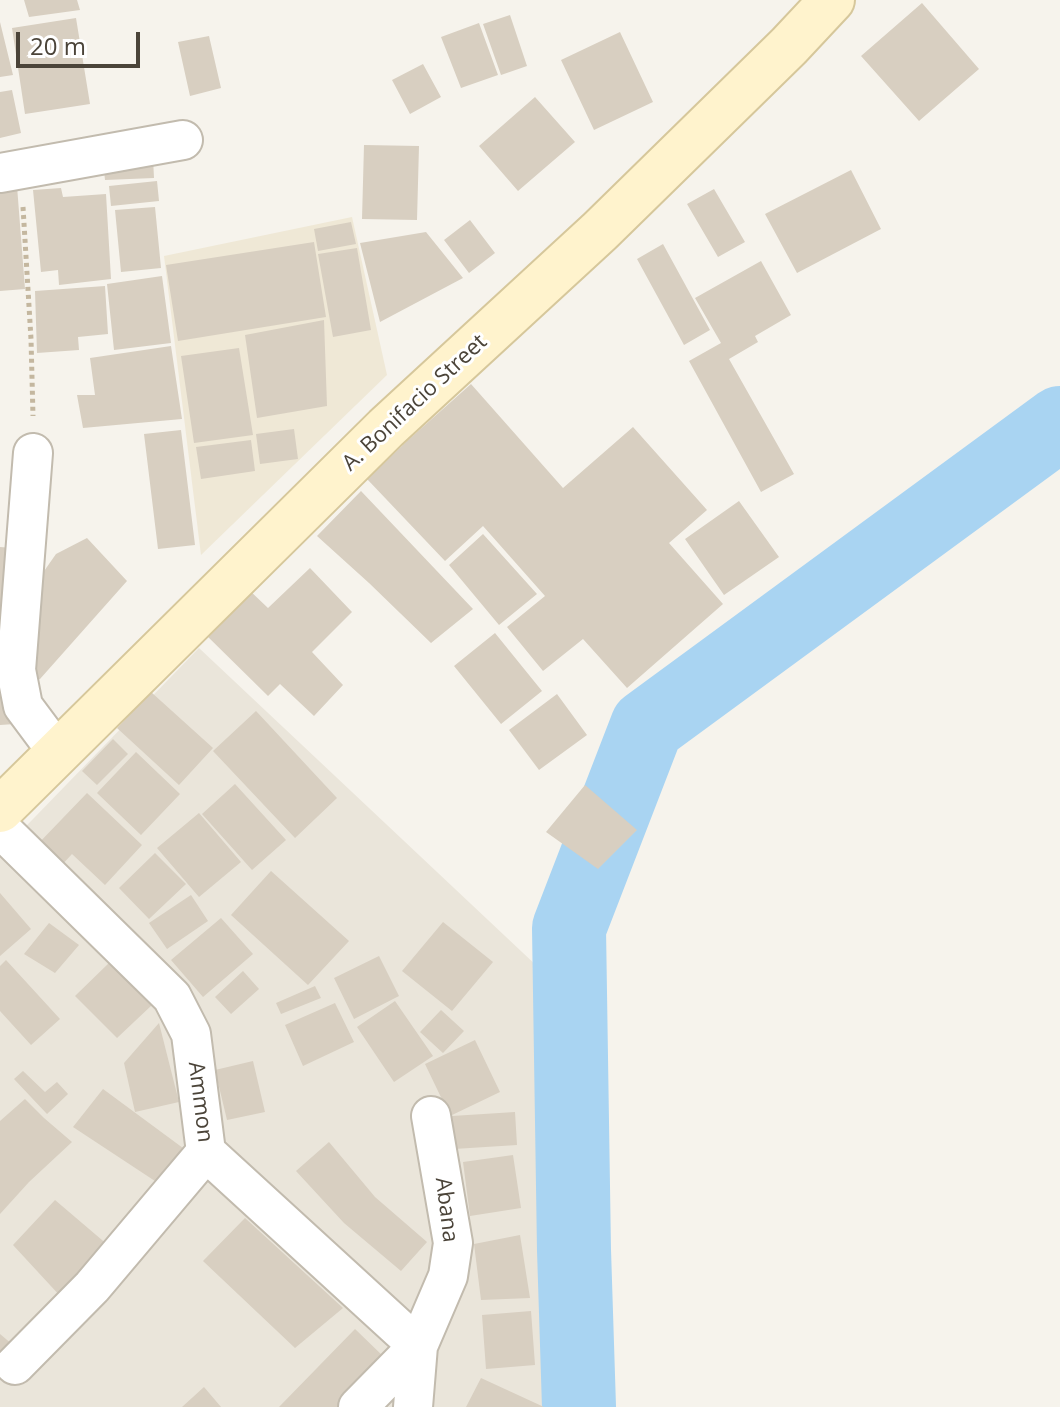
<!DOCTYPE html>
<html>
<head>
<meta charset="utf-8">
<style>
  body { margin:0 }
  #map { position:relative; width:1060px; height:1407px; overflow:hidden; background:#f6f3ec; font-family:"Open Sans",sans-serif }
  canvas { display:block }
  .scale { position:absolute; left:16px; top:32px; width:124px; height:36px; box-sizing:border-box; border:4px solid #4b4439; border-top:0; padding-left:10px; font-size:24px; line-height:28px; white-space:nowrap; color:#4b4439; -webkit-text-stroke:6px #fff; paint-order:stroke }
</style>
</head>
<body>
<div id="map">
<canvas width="1060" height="1407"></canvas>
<div class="scale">20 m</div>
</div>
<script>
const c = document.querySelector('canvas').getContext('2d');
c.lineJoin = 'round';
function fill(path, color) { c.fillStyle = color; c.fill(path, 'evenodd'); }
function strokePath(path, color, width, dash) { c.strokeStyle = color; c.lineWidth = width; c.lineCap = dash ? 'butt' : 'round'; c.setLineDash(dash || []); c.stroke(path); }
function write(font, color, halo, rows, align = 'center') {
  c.font = font + ' "Open Sans",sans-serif'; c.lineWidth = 6; c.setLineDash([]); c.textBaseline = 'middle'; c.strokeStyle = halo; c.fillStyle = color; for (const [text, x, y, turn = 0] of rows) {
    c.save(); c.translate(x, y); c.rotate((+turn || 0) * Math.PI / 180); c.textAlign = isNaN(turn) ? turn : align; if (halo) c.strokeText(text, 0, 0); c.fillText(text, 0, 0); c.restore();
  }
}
const residential = new Path2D(`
  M199,648L539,968L569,1103L578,1363L574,1407H0V853Z`);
const education = new Path2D(`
  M352,217L387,375L201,555L164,256Z`);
const river = new Path2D(`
  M579,1407L574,1250L569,928L647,726L1060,423`);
const building = new Path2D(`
  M24,0H77L80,10L29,17Z
  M922,3L979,69L919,121L861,56Z
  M510,15L527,66L501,75L483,24Z
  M76,18L90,104L25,114L12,28Z
  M0,22L13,75L0,77Z
  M479,23L498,75L461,88L441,37Z
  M620,32L653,102L594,130L561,60Z
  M209,36L221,88L190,96L178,42Z
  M423,64L441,97L410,114L392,80Z
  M12,90L21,133L0,138V92Z
  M535,97L575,142L518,191L479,146Z
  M364,145L419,146L417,220L362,219Z
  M153,158L154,178L105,180L103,161Z
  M851,170L881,229L797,273L765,214Z
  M157,181L159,201L111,206L109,186Z
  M17,186L25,289L0,291V187Z
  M61,188L63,197L106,194L111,279L59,285L58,270L41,272L33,190Z
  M714,189L745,242L718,257L687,204Z
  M155,207L161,268L121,272L115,210Z
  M470,220L495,253L469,273L444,240Z
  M351,222L356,244L318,251L314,229Z
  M426,232L463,278L380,322L360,243Z
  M314,242L326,317L178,341L166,265Z
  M663,244L710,330L684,345L637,259Z
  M357,248L371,330L333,337L318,254Z
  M761,261L791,315L755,336L758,342L729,359L794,474L761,492L689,361L721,343L695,298Z
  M162,276L171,343L114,350L107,284Z
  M105,286L108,334L78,337L79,350L37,353L35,291Z
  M324,320L327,406L257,418L245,335Z
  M171,346L182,419L83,428L77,395H95L90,358Z
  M239,348L253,435L194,443L181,356Z
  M471,384L563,488L633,427L707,510L669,543L723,604L627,688L583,639L543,671L507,627L545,596L483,526L445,561L367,479L407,441Z
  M294,429L298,459L260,464L256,434Z
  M181,430L195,545L158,549L144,434Z
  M251,440L255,471L201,479L196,447Z
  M361,491L473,609L431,643L369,583L317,536Z
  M739,501L779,557L724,595L685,539Z
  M483,534L537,594L499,625L449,565Z
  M87,538L127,581L40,679L32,681L42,574L56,554Z
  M0,547L13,548L6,629H0Z
  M310,568L352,612L312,652L343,685L314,716L280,684L268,696L203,632L247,588L268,608Z
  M495,633L542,691L501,724L454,666Z
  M0,653L15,724L0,725Z
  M151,692L213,748L179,785L117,728Z
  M557,694L587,735L539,770L509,730Z
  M256,711L337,798L295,838L213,751Z
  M113,739L128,754L97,785L82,771Z
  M136,752L180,794L141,835L97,793Z
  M235,784L286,840L252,870L202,814Z
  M585,785L637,830L598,869L546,832Z
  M87,793L142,845L105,885L72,854L59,868L36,846Z
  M199,813L241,862L199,897L157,848Z
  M155,853L186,884L149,919L119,888Z
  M271,871L349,941L308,985L231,915Z
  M0,893L31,929L0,956Z
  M191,895L208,921L167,949L149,923Z
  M221,918L253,954L203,997L171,960Z
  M443,922L493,962L452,1011L402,971Z
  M49,923L79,945L55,973L24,954Z
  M379,956L399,996L354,1019L334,978Z
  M6,960L60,1019L31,1045L0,1011V966Z
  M110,962L152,1005L117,1038L75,996Z
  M243,971L259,989L231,1014L215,997Z
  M315,986L321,998L281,1014L276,1003Z
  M395,1001L433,1056L394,1082L357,1027Z
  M335,1003L354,1042L303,1066L285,1025Z
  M441,1010L464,1031L443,1053L420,1032Z
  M159,1023L179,1102L135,1112L124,1063Z
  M475,1040L500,1092L450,1116L425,1064Z
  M253,1061L265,1112L227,1120L215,1070Z
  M23,1071L45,1092L57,1082L68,1094L47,1114L14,1079Z
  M103,1089L187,1151L158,1183L73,1127Z
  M25,1099L44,1118L72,1142L29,1182L0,1214V1121Z
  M515,1112L517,1145L454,1149L452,1116Z
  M329,1142L375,1197L427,1242L401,1271L344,1223L296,1171Z
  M513,1155L521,1208L470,1216L463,1162Z
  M55,1200L109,1246L62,1298L13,1245Z
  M245,1218L343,1308L295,1348L203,1261Z
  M520,1235L530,1298L481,1300L474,1244Z
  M531,1311L535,1365L486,1369L482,1315Z
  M355,1329L385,1358L339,1407H279Z
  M0,1334L13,1345L0,1357Z
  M481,1378L544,1407H466Z
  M204,1387L221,1407H182Z`);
const path = new Path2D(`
  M23,207L31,339L33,416`);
const minor = new Path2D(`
  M0,173L183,140
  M33,453L16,670L23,706L58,753
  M0,828L172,997L191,1034L206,1152L418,1346L413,1407
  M15,1365L92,1287L206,1152
  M358,1407L418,1346L448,1276L453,1243L431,1116`);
const secondary = new Path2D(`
  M0,810L386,428L600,231L789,46L832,0`);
const streetNames = [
  ["A. Bonifacio Street",415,403,-43],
  ["Ammon",200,1102,83],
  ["Abana",446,1210,83]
];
fill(residential, '#eae5da');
fill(education, '#efe8d6');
strokePath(river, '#a9d4f2', 74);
fill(building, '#d8cfc1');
strokePath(minor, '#c2bbae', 42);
strokePath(secondary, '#d6c79b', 48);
strokePath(path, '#c4b79f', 5, [4, 4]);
strokePath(minor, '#fff', 38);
strokePath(secondary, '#fff3cd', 44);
write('22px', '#4b4439', '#fff', streetNames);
</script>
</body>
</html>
